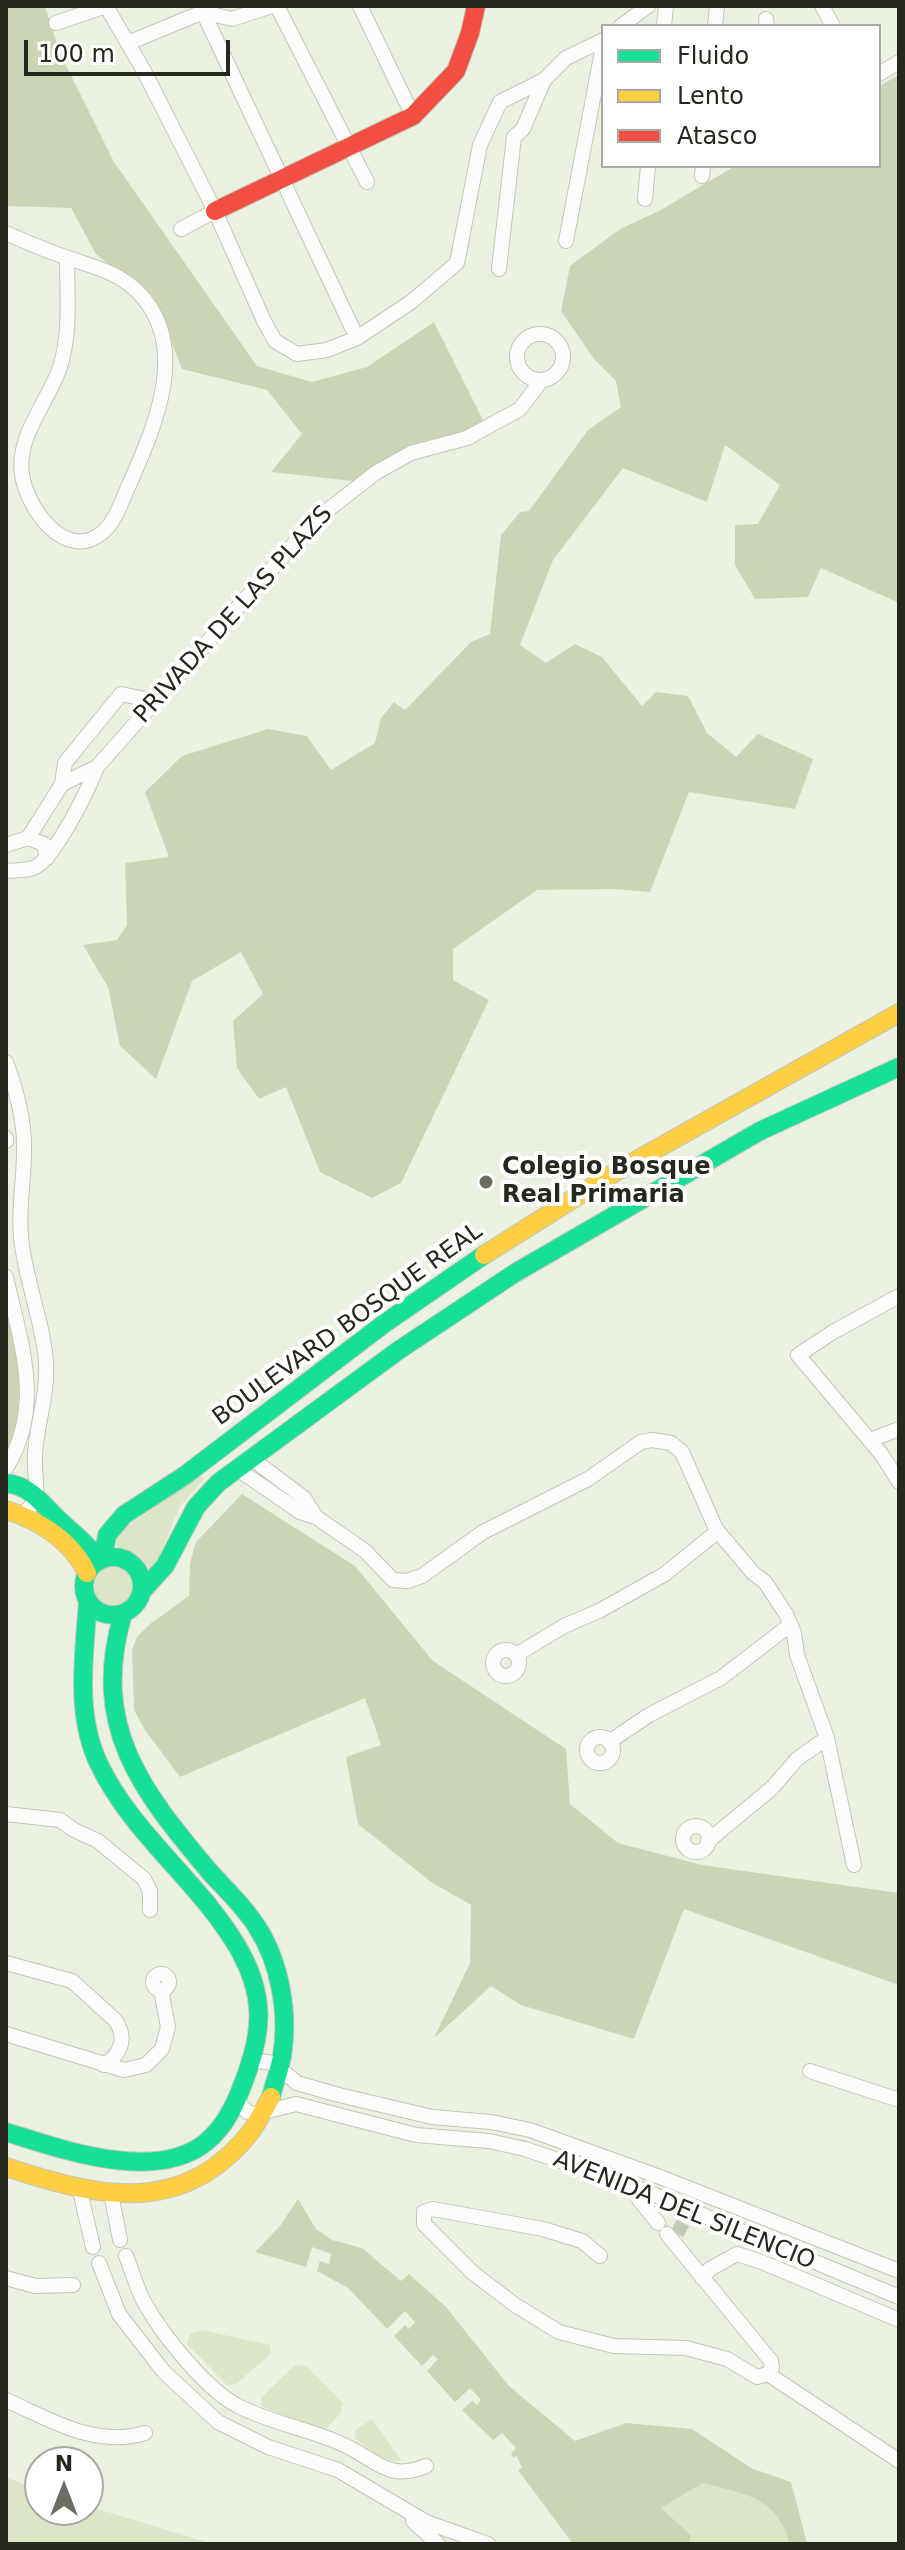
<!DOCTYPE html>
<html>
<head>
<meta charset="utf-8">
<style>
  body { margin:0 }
  #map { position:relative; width:905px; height:2550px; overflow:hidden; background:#ebf1e0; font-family:"DejaVu Sans",sans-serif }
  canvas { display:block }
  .frame { position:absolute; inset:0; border:8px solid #25291d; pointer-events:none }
  .legend { position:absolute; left:601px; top:24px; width:280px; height:144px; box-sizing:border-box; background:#fff; border:2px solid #a8a9a5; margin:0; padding:10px 14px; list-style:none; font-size:24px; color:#25291d }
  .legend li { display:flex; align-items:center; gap:16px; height:40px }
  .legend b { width:40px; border:2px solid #a8a9a5 }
  .north { position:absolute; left:24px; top:2446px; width:80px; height:80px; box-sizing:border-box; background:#fff; border:2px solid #a8a9a5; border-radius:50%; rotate:0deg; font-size:22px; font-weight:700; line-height:32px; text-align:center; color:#25291d }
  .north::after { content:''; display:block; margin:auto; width:28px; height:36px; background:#6a6f61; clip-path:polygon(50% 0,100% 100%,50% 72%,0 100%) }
  .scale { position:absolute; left:24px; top:40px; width:206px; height:36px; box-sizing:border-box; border:4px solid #25291d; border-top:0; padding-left:10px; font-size:24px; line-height:28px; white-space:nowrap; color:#25291d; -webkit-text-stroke:6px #fff; paint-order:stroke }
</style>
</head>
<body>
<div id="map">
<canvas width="905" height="2550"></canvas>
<div class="frame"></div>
<ul class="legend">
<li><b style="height:10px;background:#16e098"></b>Fluido</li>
<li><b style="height:10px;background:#ffcf43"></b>Lento</li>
<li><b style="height:10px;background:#f24e42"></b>Atasco</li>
</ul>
<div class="north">N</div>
<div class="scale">100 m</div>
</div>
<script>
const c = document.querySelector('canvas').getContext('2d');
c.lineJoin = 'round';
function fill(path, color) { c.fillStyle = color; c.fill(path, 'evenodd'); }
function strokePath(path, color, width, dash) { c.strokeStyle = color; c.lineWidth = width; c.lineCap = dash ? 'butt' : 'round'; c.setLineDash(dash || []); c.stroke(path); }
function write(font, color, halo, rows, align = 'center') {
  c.font = font + ' "DejaVu Sans",sans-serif'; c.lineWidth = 8; c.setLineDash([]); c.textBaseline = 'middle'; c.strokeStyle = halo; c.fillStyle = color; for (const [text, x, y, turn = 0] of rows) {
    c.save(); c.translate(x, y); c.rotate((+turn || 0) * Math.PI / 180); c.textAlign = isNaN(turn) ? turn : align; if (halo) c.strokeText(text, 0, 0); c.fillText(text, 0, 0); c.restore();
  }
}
const green = new Path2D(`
  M198,1473L204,1479L180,1506L155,1566L146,1579C138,1559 129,1552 111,1542L120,1530L146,1514Z
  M91 1583a22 22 0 1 1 44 0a22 22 0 1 1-44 0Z
  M202,2330L270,2345L271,2354L236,2384L227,2385L187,2344L190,2334Z
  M295,2365L307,2367L343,2403L340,2414L328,2427L315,2428L261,2406V2398Z
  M372,2419L401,2460C384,2465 369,2448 355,2438V2430Z
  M6,2477L40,2491V2510H88V2506L213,2544H6Z
  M703,2483C746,2495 776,2495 790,2544H689L691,2535L661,2508Z`);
const forest = new Path2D(`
  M6,6H45L60,53L114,162L257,366L312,382L367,367L434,322L484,422L457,435L411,447L353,481L271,472L302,434L267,390L182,369L156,303L96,254L71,208L6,206Z
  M899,75V603L821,568L808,597L755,599L735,565V525L758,524L780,485L725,445L707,502L623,468L553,560L520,645L546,663L575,644L602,657L642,706L656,692L688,696L707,733L736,757L758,734L813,759L795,809L689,792L650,892L612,889L537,890L453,949V980L489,1000L401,1183L372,1198L320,1172L286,1087L259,1099L237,1068L233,1021L263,994L241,952L192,981L156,1079L120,1046L108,987L83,945L117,940L127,925L125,863L169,857L145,792L182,756L268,729L307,736L331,770L375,743L381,718L394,702L405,710L471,642L490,634L501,535L520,512L529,511L588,430L621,407L616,381L594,359L561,311L570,266L620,229L659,211L735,166H879V86Z
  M6,1309L20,1369L17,1429L6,1450Z
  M242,1494L355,1566L433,1661L566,1749L570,1804L618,1843L702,1865L899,1893V1985L684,1909L634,2039L521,2005L491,1986L434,2038L470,1963L471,1905L431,1882L358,1824L346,1757L381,1745L365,1698L180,1777L145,1730L134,1710L132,1650L137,1637L150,1624L189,1596L190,1563L196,1542Z
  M298,2199L316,2229L332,2240L362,2248L401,2281L409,2274L446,2307L509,2386L575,2441L626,2423L692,2429L751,2468L791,2482L807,2544H790C776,2496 746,2495 703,2483L661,2508L691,2535L689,2544H573L518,2470L522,2468L517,2456L513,2458L511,2453L516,2448L502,2433L493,2440L462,2410L472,2401L477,2405L481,2400L470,2388L455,2402L427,2371L438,2359L433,2355L422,2366L394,2336L405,2325L409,2329L415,2322L405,2311L387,2329L348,2288L317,2271L320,2261L329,2264L331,2254L312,2247L306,2267L255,2252L280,2226Z`);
const streetTunnel = new Path2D(`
  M677,2234L683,2223`);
const street = new Path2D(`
  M106,6L144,71L215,211L264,321L275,341L297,354L327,350L357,338L411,302L457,263L480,145L500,102L544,80L566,58L603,40
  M277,6L367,182
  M360,6L413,116
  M822,6L833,26
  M203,12L357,338
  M766,19L767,26
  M56,23L106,6
  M621,26L648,6
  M664,26L666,6
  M715,26L717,6
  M128,43L203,12L232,19L272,6
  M879,74L899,62
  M702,176L703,166
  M645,199L648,166
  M181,229L215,211
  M6,233C26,242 47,251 68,258C94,267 118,272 138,292C191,346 155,426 129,485C122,500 116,521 103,532C66,564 26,507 22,474C16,436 49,401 60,367C71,333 67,293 67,258
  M566,241L603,46
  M499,269L514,137L523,129L544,80
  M517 357a23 23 0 1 1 46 0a23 23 0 1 1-46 0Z
  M62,784L65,763L121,694L154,701
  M28,838L62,784L97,767
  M6,845L28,838L44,844L47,858
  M6,871C16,870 30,871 37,866C58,852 88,790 97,767L316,519L377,472L411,453L467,438L520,409L541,381
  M6,1062C16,1089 24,1116 24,1145C25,1176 18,1206 21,1237C25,1280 43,1320 46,1363C48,1394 37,1423 35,1454C33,1480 45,1497 22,1515
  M6,1138V1141
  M6,1277C20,1341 45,1406 6,1468
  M899,1296L833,1332L798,1355L882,1455L899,1482
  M870,1440L899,1429
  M251,1458L304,1498L316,1517
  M236,1468L300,1512L316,1517L365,1551L393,1580L407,1581L422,1576L483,1532L588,1479L641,1442L652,1440L671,1443L682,1452L716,1529L753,1573L765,1582L786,1614L794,1633L797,1655L827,1738L854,1865
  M493 1663a13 13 0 1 1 26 0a13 13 0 1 1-26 0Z
  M516,1655L564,1626L599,1611L665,1574L718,1531
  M587 1750a13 13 0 1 1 26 0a13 13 0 1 1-26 0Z
  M609,1742L649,1715L721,1678L790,1625
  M6,1814L60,1820L74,1830L98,1841L144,1879L150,1891V1910
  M683 1839a13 13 0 1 1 26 0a13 13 0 1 1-26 0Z
  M708,1841L772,1788L797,1759L827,1738
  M6,1963L72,1981L115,2020C127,2037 122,2054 104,2065
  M153 1982a8 8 0 1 1 16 0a8 8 0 1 1-16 0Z
  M6,2034L124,2070L146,2065L162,2049L168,2027L161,1990
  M251,2060L273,2063L297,2083L335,2094L432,2117L491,2122L530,2130L660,2177L899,2271
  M810,2071L899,2100
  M237,2100L247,2112L256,2114L296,2104L416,2135L489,2141L525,2149L626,2183L899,2297
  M629,2187L658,2223
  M80,2191L93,2247
  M111,2194L120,2240
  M667,2234L771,2361L772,2368L768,2374
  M126,2256C133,2272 137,2292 147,2307C165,2338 207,2390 238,2406C271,2423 309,2429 342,2444C376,2459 387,2482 426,2466
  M600,2256L582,2241L543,2229L433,2209L424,2212V2224L473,2273L515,2305L559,2332L614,2346L686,2348L727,2359L757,2377L768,2374L899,2461
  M99,2263L119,2314L164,2372L218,2422L268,2447L338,2470L426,2522L488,2544
  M6,2278L35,2286L73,2285
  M702,2278L710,2269L737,2254L762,2262L899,2320
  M6,2400C51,2420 95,2448 145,2433
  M413,2521L438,2544`);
const fast = new Path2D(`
  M6,1483C31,1486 41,1503 58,1519C73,1533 87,1543 99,1561
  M84 1586a29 29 0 1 1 58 0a29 29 0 1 1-58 0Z
  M103,1559L107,1535L124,1515L184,1476L385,1323L484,1255
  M143,1590L165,1566L196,1507L218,1483L399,1350L515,1273L760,1131L899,1067
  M123,1614C90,1725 140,1789 209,1871C225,1889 244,1906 257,1927C280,1962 289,2014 282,2056C280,2069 274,2084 271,2097
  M6,2132C61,2149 154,2183 205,2143C228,2125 239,2096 248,2070C263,2027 263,1994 241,1953C203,1884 133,1836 99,1764C75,1715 84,1655 88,1602`);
const slow = new Path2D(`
  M484,1255L619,1170L899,1013
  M6,1510C39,1520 72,1541 87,1573
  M6,2167C95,2196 180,2219 249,2134C258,2123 264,2109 271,2097`);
const jam = new Path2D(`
  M215,211L413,116L456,71L470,33L476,6`);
const markers = [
  [486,1182,8,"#6a6f61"]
];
const streetNames = [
  ["PRIVADA DE LAS PLAZS",234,615,-48],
  ["BOULEVARD BOSQUE REAL",348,1325,-36],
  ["AVENIDA DEL SILENCIO",684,2211,22]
];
const poiNames = [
  ["Colegio Bosque",502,1168],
  ["Real Primaria",502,1196]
];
fill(green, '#dce5c8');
fill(forest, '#cbd5b5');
strokePath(streetTunnel, '#c3c9b9', 14, [14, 7]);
strokePath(street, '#c2c7b9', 16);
strokePath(fast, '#c2c7b9', 20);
strokePath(slow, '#c2c7b9', 20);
strokePath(jam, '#c2c7b9', 20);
strokePath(street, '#fcfdfa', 14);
strokePath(fast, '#16e098', 18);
strokePath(slow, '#ffcf43', 18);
strokePath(jam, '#f24e42', 18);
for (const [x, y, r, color] of markers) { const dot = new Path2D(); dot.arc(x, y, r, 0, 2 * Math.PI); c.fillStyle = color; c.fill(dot); strokePath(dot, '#fff', 3); }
write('24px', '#25291d', '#fff', streetNames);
write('bold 24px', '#25291d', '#fff', poiNames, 'left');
</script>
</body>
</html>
